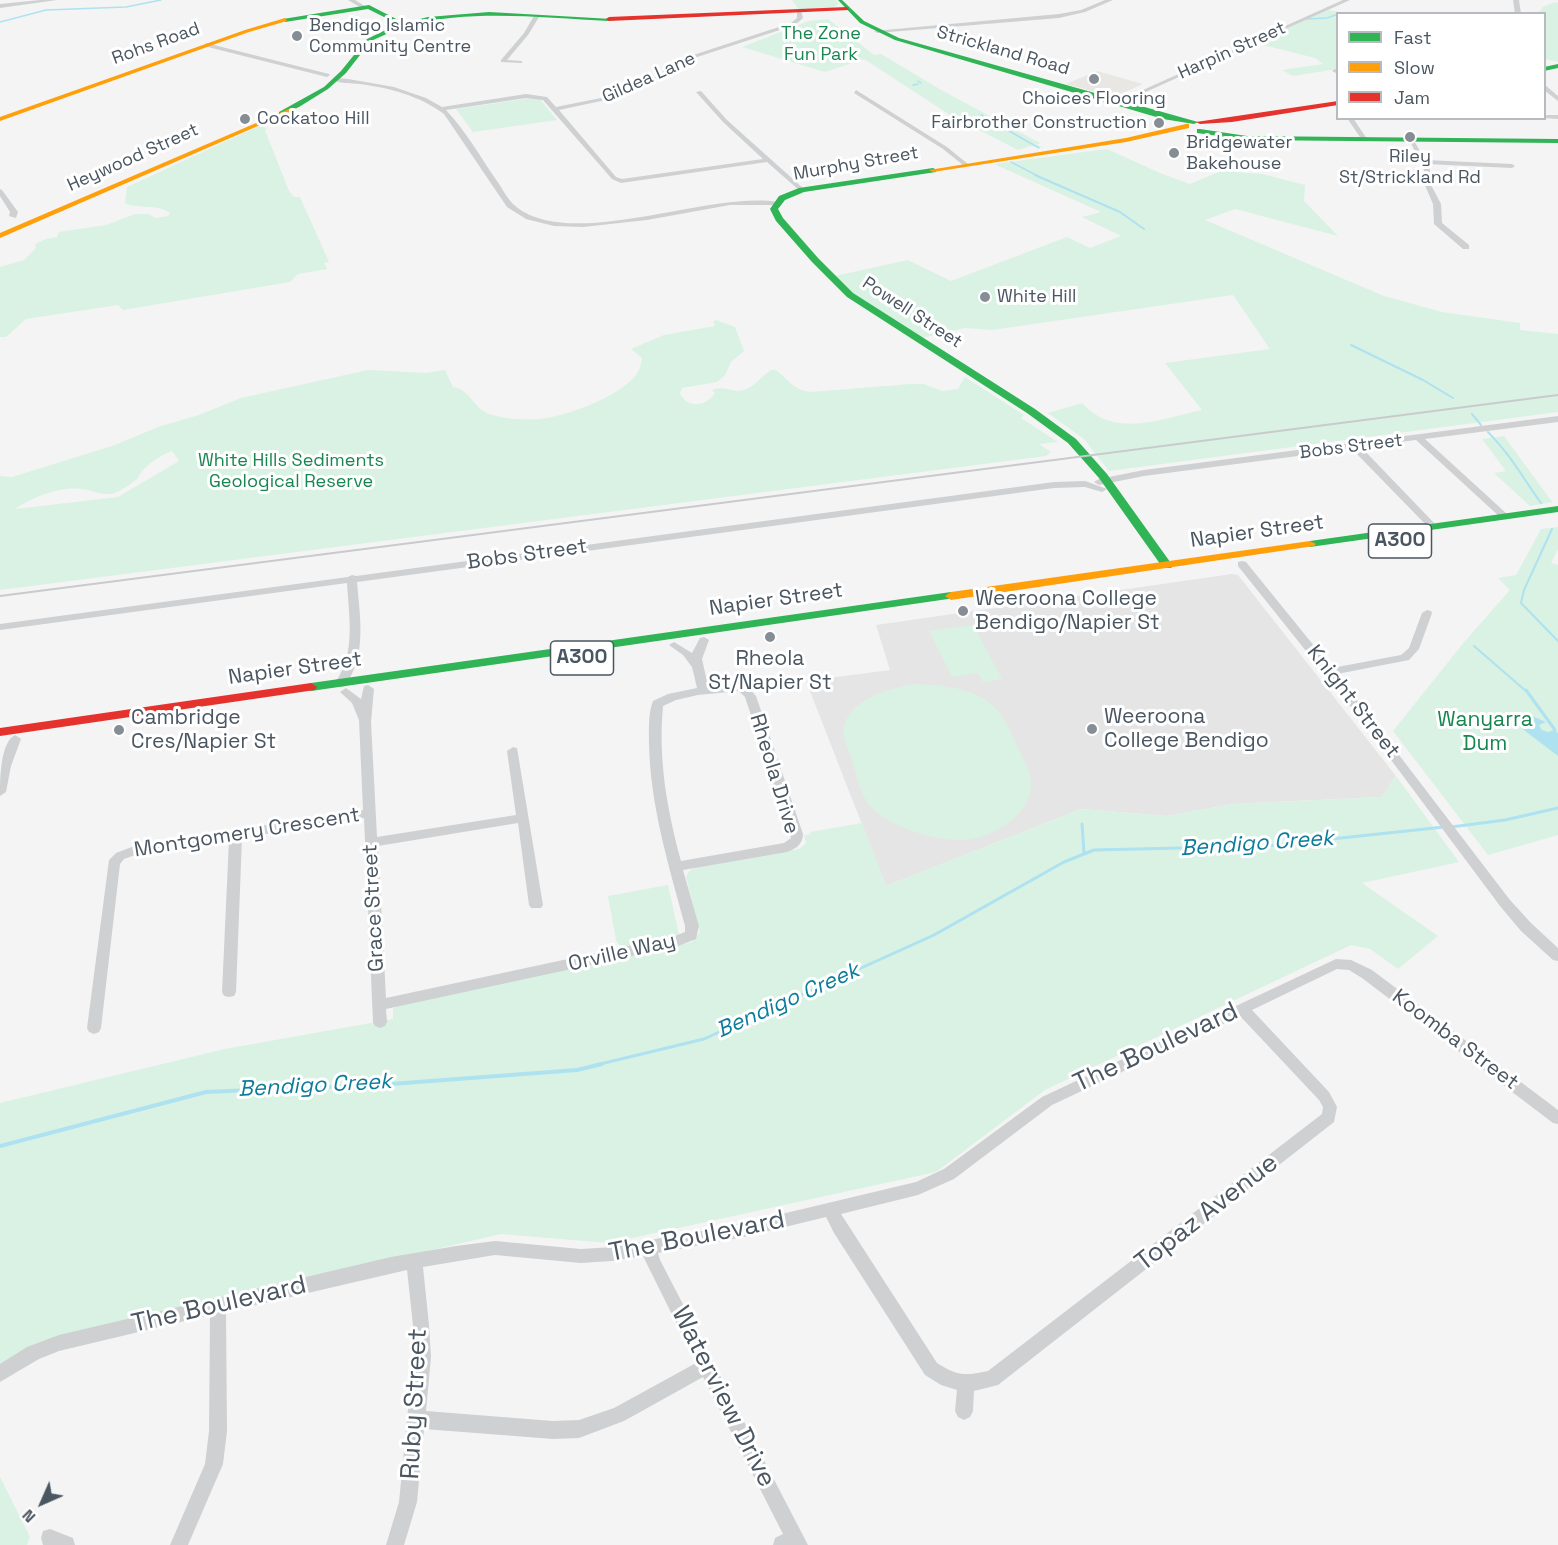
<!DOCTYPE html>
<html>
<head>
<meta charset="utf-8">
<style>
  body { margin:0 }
  #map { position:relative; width:1558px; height:1545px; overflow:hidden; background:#f4f4f4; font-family:"Space Grotesk",sans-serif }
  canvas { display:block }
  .legend { position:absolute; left:1336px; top:12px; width:210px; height:108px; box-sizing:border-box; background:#fff; border:2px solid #b7bbc0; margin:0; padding:8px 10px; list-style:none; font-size:18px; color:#4a5661 }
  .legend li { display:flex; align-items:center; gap:12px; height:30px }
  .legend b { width:30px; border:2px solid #b7bbc0 }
  .north { position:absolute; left:12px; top:1473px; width:60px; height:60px; -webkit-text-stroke:4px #fff; paint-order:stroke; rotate:225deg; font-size:16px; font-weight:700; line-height:24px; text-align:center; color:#4a5661 }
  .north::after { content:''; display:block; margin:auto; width:21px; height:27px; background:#4a5661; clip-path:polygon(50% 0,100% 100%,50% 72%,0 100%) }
</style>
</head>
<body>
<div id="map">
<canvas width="1558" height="1545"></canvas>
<ul class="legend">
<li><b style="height:8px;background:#30b455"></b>Fast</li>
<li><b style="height:8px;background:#ff9f0a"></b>Slow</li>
<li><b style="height:8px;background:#e5322d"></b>Jam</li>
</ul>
<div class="north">N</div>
</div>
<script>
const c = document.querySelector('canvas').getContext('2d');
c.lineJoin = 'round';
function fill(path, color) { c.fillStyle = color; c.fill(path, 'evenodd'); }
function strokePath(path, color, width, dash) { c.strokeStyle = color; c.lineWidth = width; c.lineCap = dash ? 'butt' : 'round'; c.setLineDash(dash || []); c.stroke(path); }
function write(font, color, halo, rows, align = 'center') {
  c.font = font + ' "Space Grotesk",sans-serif'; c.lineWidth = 6; c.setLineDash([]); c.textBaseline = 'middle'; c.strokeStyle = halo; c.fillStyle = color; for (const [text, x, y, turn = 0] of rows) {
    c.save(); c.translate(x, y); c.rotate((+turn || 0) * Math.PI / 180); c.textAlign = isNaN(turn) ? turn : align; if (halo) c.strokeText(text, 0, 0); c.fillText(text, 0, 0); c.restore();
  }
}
const commercial = new Path2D(`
  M1097,71L1143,84L1114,97L1066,84Z`);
const education = new Path2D(`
  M1232,574L1238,575L1396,776L1382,797L1233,804L1167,816L1081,809L886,886L806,681L890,670L876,625Z`);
const green = new Path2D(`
  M792,0H836L839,4L831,9L799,10Z
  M1555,2L1558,3V62L1545,59L1544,14L1538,13L1543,7Z
  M1328,10L1347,13L1338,14L1337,69L1293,76L1282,70L1323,64L1315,58L1255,43Z
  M828,19L874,55L881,54L943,91L1040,143L1037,145L1045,148L1031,146L1018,150L950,115L864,59L825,72L742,47L809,21Z
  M538,97L557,120L473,132L456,109Z
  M259,126L267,128L265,130L289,191L294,197H300L329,262L324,263L327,269L298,274L290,282L123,310L118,305L26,319L6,337H0V267L24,260L36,248L35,244L46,239L57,237L59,232L106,225L135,214H149L155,218L168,216L170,213C157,203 139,210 125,203L127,187Z
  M1107,149L1160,173L1190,184L1221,171L1262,174L1305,185L1304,201L1338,236L1235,209L1205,220L1384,296L1442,312L1520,323V330L1558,334V412L1109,471L1084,439L1048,413L1082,403C1114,439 1161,419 1202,410L1165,363L1270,349L1233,295L992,330L965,328L917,339L830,277L908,260L951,281L1067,237L1090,248L1121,236L1082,217L1101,212L994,164Z
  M716,320L735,327L744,351L731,362L725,375L717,382L682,388L680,393C687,409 706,407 715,393L712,390C721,386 728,390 737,391C752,391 760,377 771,370H776C789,380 793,390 811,392L911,384H924L942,391L958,389L965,377L1024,415L1021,418L1058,442L1039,444L1051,452L1046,456L0,590V476L12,477L115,445L158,427L199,415L241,398L368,370L426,373L445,370L453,387C471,390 473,408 489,414C505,419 524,420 540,419C567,416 619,397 636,375C640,370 641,364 642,358L631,349L664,335L715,326L713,322ZM172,451L179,461L118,497L15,509C33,497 60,486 81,489C94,490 105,498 117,492C124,489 132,483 137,479C140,475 141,471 145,468C153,460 162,455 172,451Z
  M1504,436L1550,499L1553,502L1530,506L1494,473L1506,471L1482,439Z
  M1558,527V549L1551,563L1558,565V835L1488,855L1393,731L1465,641L1510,590L1498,578L1516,575L1541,529Z
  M973,625L1002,679L983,682L978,673L952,677L929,631Z
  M914,684C939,685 968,687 989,702C1003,714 1011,731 1018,748C1022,757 1028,767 1030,777C1037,813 995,837 965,840C936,842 878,825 864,797C859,787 856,774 853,762C850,754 845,745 844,736C840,702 889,688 914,684Z
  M1396,776L1459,862L1362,883L1438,936L1398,969L1370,949L1351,945L1045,1090L936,1172L609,1243L501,1234L56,1337L0,1367V1103L225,1049L393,1019V1009L399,1005L692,942L700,932L686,877L690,870L698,867L799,849L806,843L804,835L811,834L810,832L862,823L886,886L1081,809L1167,816L1233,804L1382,797Z
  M668,885L679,935L621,949L616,940L608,896Z
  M0,1477L30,1537L27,1545H0Z`);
const water = new Path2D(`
  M1525,713L1546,722L1539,725L1542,730L1548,732L1554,730L1558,733V756L1512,721Z`);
const streamFar3 = new Path2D(`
  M1455,14H1472
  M1307,19L1327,18L1338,14
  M0,22L46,10L126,7L161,0
  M918,81L921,83
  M913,85L918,84
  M981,115L1039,148
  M1011,162L1038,176`);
const streamFar2 = new Path2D(`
  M1035,175L1120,212L1144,229
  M1351,345L1423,380L1453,398
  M1472,414L1481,425
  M1488,432C1510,454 1523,478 1541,503
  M1552,529L1524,590L1521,603L1558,641
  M1474,646L1527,692`);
const streamFar1 = new Path2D(`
  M1526,690L1555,730
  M1082,824L1084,853
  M1451,827L1505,820L1558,808
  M596,1065L704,1039L934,935L1064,862L1094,850L1266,846L1444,827`);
const stream = new Path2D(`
  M0,1146L206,1092L391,1084L577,1070L602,1064`);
const street = new Path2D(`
  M40,0H57L0,8V4Z
  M348,0H355L368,8L363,9Z
  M1105,0H1113L1085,12L1059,18L877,33L874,31L1059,14L1081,10Z
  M1343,0H1350L1119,104L1114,103Z
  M1513,0H1519L1521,14H1515Z
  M797,11H801L803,18L795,25L682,62L661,78L615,98L559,110L616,177L622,179L763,159L723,122L696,92L701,91L727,120L804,189V191H800L767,162L621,183L612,179L543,100L526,98L446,110C466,131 481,158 497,181C502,188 507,198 513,204C567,254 708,190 778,202V204L776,205H730L647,220L583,227L554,226L526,219L507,207L444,114C420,96 390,88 360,84C352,83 341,84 333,80L336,78L348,79L394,87L426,98L442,107L526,94L547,97L556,107L611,96L657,76L678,60L791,23L797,18Z
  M534,16L539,17L528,35L507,60L522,61V63L501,62V60L524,33Z
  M206,43L329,74L330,75L327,77L204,46Z
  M1335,69L1338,70V74L1332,71Z
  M1544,84L1558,96V101L1544,90Z
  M856,90L947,147L968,164L963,165L943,149L854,93Z
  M1544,115H1558V119L1542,118H1544Z
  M1347,118H1353L1367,139L1366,140H1362Z
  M1409,139H1413L1425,160L1512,164L1515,166L1512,168L1427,164L1430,170V183L1441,204L1442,223L1469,245V249H1463L1434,224L1433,204L1424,183V170Z
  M0,189L2,190L18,212L16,218L9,216L10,212L0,196Z
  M1558,416V422L1425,439L1507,514L1509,516L1504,519L1501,518L1416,440L1361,447L1436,525V529H1430L1352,449L1144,476L1099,485L1094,482L1099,479L1144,470Z
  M1085,481L1107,489L1102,492L1085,487L1054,488L357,582C360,618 367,655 345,686L341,687L335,683C356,653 349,618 347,583L0,630V624L348,577L352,575L356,576L1054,482Z
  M1242,561L1246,562L1332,668L1401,655L1409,648L1422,613L1427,610L1431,611L1432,613L1419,649L1409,660L1337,674L1510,900L1531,923L1558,948V961L1553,960L1521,931L1500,906L1362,721L1238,566V562Z
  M704,637L709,640L702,659L708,686L742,684L746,685L756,696L803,834C803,844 796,849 787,852L683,870L699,926L696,939L678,946L386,1009L387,1022L385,1026L380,1028L375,1026L373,1022L364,818L242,838L236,992L234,996L229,997L224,996L222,992L229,840L138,854L124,859L120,864L101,1028L99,1032L94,1034L89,1032L87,1028L109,860L116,853L137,845L363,810L359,720L352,703L340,692L346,688L361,699L364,686L368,685L374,689L371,722L377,837L516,815L507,751L513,747L517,748L543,905L541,908H531L529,905L518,823L378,846L386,998L675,936L685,932V926C669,866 650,806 649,743C649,730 648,713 653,701L668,694L697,688L692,667L683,655L669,645L674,642L692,653L700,638ZM739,691L745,697L791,838L784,843L681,861C667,809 658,759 663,706L676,700L698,695Z
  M15,735L21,739L11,766L6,792L0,796C0,781 0,742 15,735Z
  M1336,959L1351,960L1372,970L1558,1110V1124L1553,1123L1362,978L1349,970L1337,969L1252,1010L1329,1092L1337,1107L1334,1122L998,1385L974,1391L973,1411L970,1417L964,1420L958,1417L955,1411L957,1390L941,1385L925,1375L834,1233L826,1217L744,1237L658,1253L660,1260L808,1545H773L775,1538L783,1534L703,1377L624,1421L579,1438L553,1439L424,1429L417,1502L404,1545H386L399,1502L413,1357V1325L407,1270L226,1312L227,1431L223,1464L188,1545H170L205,1464L209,1431L210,1315L59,1351L39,1359L0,1382V1364L27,1347L59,1335L391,1257L456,1246L495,1241L581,1249L612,1247L744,1223L916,1182L944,1169L1042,1097ZM1240,1016L1319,1100L1323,1107L1322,1114L988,1371C965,1376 957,1376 937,1363L841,1214L918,1195L954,1179L1052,1105ZM495,1255L581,1263L612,1261L643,1256L696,1363L614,1408L579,1420L553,1421L426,1411L431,1357L429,1325L423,1267Z
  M50,1529L73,1538L75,1545H43L41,1538L43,1531Z`);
const fast = new Path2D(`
  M838,0H842L864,21L899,38L1198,122L1194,124L1163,119L895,40L860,23Z
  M369,5L404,23L428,17L489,12L612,19L609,21C543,18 475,9 409,25L411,27L408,29L402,27L371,41L346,73L328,89L299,107L283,114H279V112L324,87L341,71L367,39L398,24L368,9L285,22L283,19Z
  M1558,64V68L1544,71V67Z
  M1200,129L1247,136L1558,139V143L1247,140L1197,133V129Z
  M933,168L937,170L936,172L804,192L785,200L778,209L783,218L818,258L853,293L1035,409L1076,439L1107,474L1173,566L1171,568H1163L1099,478L1068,443L1027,413L847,297L812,262L776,221L770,209L779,196L799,188Z
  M1558,506V512L1310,547L1304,544L1310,541Z
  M951,592L957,596L955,598L311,691L305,687L311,683Z`);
const slow = new Path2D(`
  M285,18L287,21L249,32L0,121V117L245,30Z
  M291,108L297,109L0,238V233Z
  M1186,124H1189V128L1126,142L933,172L929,170L1126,138Z
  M1310,541L1316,544L1314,546L951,600L945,596L951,592Z`);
const jam = new Path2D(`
  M847,7L849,10L609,21L606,19L609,17Z
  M1338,101V105L1232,122L1200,124L1196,122Z
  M311,683L317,687L315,690L0,736V728Z`);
const rail = new Path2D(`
  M0,596L1558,395`);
const markers = [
  [297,36,6,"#868d94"],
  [1094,79,6,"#868d94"],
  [245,119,6,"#868d94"],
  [1159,123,6,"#868d94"],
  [1410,137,6,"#868d94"],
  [1174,153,6,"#868d94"],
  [985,297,6,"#868d94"],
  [963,611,6,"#868d94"],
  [770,637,6,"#868d94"],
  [1092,729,6,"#868d94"],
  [119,730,6,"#868d94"]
];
const farPoinames = [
  ["Bendigo Islamic",309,26],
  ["Community Centre",309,47],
  ["Choices Flooring",1094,99,"center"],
  ["Cockatoo Hill",257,119],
  ["Fairbrother Construction",1147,123,"right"],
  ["Bridgewater",1186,143],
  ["Bakehouse",1186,164],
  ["Riley",1410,157,"center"],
  ["St/Strickland Rd",1410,178,"center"],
  ["White Hill",997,297]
];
const farParknames = [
  ["The Zone",821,34],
  ["Fun Park",821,55],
  ["White Hills Sediments",291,461],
  ["Geological Reserve",291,482]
];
const farStreetnames = [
  ["Rohs Road",156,44,-20],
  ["Strickland Road",1003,51,16],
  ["Harpin Street",1232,51,-24],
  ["Gildea Lane",649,78,-24],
  ["Heywood Street",133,158,-24],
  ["Murphy Street",856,164,-10],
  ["Powell Street",912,313,33],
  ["Bobs Street",1351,447,-7]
];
const shields = [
  [1400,541,63],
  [582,658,63]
];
const shieldNames = [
  ["A300",1400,541],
  ["A300",582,658]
];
const streetNames = [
  ["Napier Street",1257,532,-8],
  ["Bobs Street",527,555,-8],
  ["Napier Street",776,600,-8],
  ["Napier Street",295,669,-8],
  ["Knight Street",1353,702,52],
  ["Rheola Drive",774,774,73],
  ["Montgomery Crescent",247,833,-9],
  ["Grace Street",374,908,-93],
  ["Orville Way",622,953,-13],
  ["Koomba Street",1455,1040,37]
];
const poiNames = [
  ["Weeroona College",975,599],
  ["Bendigo/Napier St",975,623],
  ["Rheola",770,659,"center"],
  ["St/Napier St",770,683,"center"],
  ["Weeroona",1104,717],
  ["College Bendigo",1104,741],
  ["Cambridge",131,718],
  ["Cres/Napier St",131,742]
];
const parkNames = [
  ["Wanyarra",1485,720],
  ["Dum",1485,744]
];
const waterNames = [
  ["Bendigo Creek",1257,844,-4],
  ["Bendigo Creek",788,1001,-24],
  ["Bendigo Creek",315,1086,-3]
];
const nearStreetnames = [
  ["The Boulevard",1156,1048,-25],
  ["Topaz Avenue",1207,1213,-38],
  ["The Boulevard",697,1237,-11],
  ["The Boulevard",219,1305,-13],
  ["Waterview Drive",723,1397,63],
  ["Ruby Street",415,1404,-87]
];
fill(commercial, '#e8e7e3');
fill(education, '#e6e5e6');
fill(green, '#d9f2e3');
fill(water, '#aee2f0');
strokePath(streamFar3, '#aee2f0', 1.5);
strokePath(streamFar2, '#aee2f0', 2);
strokePath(streamFar1, '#aee2f0', 3);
strokePath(stream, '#aee2f0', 4);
fill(street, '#ced0d2');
fill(fast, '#30b455');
fill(slow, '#ff9f0a');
fill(jam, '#e5322d');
strokePath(rail, '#c9cacc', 2);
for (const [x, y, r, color] of markers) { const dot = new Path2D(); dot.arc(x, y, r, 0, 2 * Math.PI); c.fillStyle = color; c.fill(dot); strokePath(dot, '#fff', 2); }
write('18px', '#4a5661', '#fff', farPoinames, 'left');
write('18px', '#17864f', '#fff', farParknames);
write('18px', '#4a5661', '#fff', farStreetnames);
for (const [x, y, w] of shields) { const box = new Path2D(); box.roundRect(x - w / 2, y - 17, w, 34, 4.5); c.fillStyle = '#fff'; c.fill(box); strokePath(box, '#4a5661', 1.5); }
write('bold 20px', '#4a5661', null, shieldNames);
write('21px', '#4a5661', '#fff', streetNames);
write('21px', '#4a5661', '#fff', poiNames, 'left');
write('21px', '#17864f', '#fff', parkNames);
write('italic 22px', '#0c7c9b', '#fff', waterNames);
write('26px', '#4a5661', '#fff', nearStreetnames);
</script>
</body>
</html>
